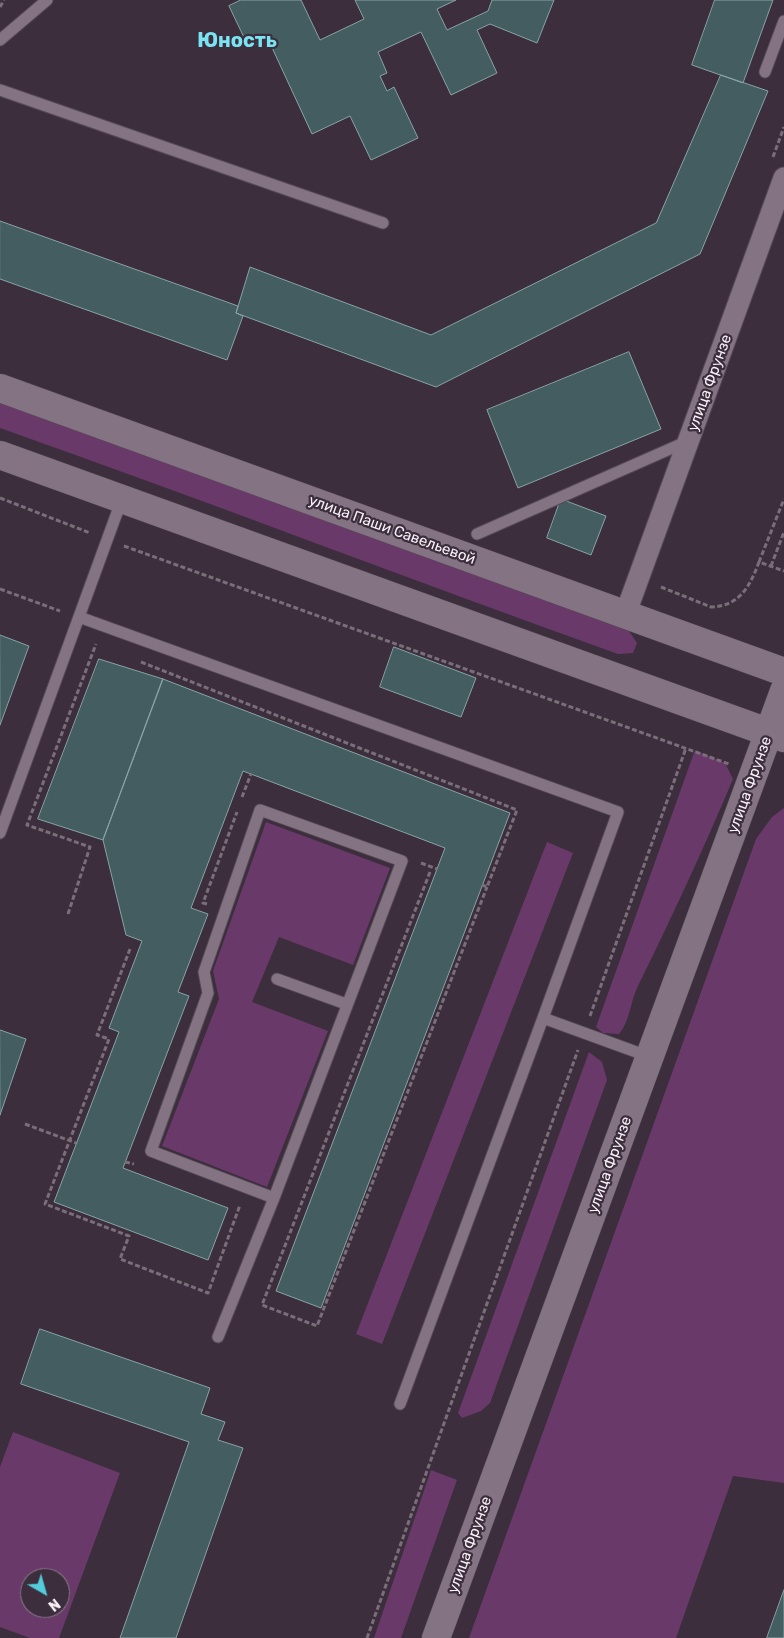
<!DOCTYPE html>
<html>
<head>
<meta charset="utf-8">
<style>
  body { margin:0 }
  #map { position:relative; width:784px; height:1638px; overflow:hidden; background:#3c2e3c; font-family:Rubik,sans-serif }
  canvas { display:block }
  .north { position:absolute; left:20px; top:1568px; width:50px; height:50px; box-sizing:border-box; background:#3c2e3c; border:1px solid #877b87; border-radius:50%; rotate:142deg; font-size:14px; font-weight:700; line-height:20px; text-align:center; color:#f8eff7 }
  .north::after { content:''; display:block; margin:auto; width:18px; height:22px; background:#53cbda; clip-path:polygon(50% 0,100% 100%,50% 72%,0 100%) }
</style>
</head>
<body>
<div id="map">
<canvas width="784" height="1638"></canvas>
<div class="north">N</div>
</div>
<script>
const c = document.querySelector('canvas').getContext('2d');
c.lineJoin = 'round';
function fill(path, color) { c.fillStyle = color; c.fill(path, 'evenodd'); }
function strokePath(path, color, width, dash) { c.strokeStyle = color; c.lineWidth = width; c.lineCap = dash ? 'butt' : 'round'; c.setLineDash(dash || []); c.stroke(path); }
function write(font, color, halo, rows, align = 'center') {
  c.font = font + ' Rubik,sans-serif'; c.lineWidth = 4.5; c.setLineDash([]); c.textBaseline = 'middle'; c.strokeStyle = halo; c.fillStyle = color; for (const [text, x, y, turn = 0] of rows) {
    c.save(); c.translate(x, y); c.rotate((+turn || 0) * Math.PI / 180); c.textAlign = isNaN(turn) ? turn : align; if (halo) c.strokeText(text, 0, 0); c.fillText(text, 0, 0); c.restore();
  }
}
const green = new Path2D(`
  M0,401L629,631L637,643L633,653L618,654C411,580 207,501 0,428Z
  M695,750L725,763L733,779C703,850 671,919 637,988C630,1003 630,1021 619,1034L603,1033L596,1027Z
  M784,808V1483L733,1476L676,1638H469L756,839L772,817Z
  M266,822L390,868L353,965L279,937L252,1002L328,1031L267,1187L162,1146L219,999L213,971Z
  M547,842L573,853L382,1344L356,1334Z
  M589,1052L602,1062L607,1080L490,1403L481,1411L462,1418L458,1413Z
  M13,1432L120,1473L59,1638H30L0,1627V1467ZM30,1578H60V1608H30Z
  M431,1470L457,1480L401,1638H374Z`);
const building = new Path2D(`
  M241,0H301L320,40L364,19L355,0H456L437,9L447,30L488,11L492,0H554L537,43L490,24L477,30L497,73L451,95L421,32L378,52L387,73L380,76L387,91L394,87L418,138L371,160L350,116L312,134L268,39L249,48L229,6Z
  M715,0H773L743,83L692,65Z
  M721,75L768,91L700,254L436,387L236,313L250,267L431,335L656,223Z
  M0,221L238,306L236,313L243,316L227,360L0,279Z
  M629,352L661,429L518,488L487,410Z
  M561,499L606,516L591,555L547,538Z
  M0,635L29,646L0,725Z
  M394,647L476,678L461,717L380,687Z
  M99,659L163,679L103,840L38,819Z
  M163,679L510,813L321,1308L276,1291L445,848L243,771L191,908L208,914L178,992L189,996L123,1168L228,1208L208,1260L54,1202L119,1032L109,1028L142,941L126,935L103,840Z
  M0,1030L26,1039L0,1115Z
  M40,1329L210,1388L201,1414L225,1422L218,1440L243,1448L176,1638H120L189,1442L21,1384Z
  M784,1590V1638H767Z`);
const path = new Path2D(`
  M0,7L4,0
  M773,157L784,127
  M0,498L90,533
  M124,546L729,764
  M759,562L784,499
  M771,566L784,532
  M661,587L711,607C740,606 750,586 759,562L784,571
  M0,589L60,611
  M141,662L517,810L487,887L482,885
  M242,797L251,774
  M421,863L437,869
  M430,872L262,1305L317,1326L487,887
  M207,904L203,903L237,812
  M68,914L90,847L27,825L96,644
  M130,949L97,1035L109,1039L45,1204L129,1236L120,1259L208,1293L240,1205
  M590,1016L686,748
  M25,1124L76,1143
  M125,1162L134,1164
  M367,1638L578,1050`);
const lane = new Path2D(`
  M0,40L47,0
  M765,72L784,21
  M0,90L383,223
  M477,534L688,441
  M79,617L618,812L543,1018L650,1057
  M0,833L122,499
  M277,979L346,1004
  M218,1337L274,1198L402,861L260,810L204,972L208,993L151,1151L274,1198
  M400,1404L543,1018`);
const street = new Path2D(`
  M625,615L784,178`);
const secondary = new Path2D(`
  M0,388L784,672
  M0,455L784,738
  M436,1638L784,691`);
const streetNames = [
  ["улица Фрунзе",710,383,-70],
  ["улица Паши Савельевой",392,530,20],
  ["улица Фрунзе",750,785,-70],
  ["улица Фрунзе",610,1165,-70],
  ["улица Фрунзе",470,1545,-70]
];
const districtNames = [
  ["Юность",237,41]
];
fill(green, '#693a69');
fill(building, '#445d60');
strokePath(building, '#88a3a6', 1);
strokePath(lane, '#564a56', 13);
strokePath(street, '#564a56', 23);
strokePath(secondary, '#564a56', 29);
strokePath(path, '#7a6e7a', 3, [5, 2.5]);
strokePath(lane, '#847483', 11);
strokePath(street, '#847483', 21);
strokePath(secondary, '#847483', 28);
write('15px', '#f8eff7', '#3c2e3c', streetNames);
write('bold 20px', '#7ae4f3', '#3c2e3c', districtNames);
</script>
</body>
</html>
